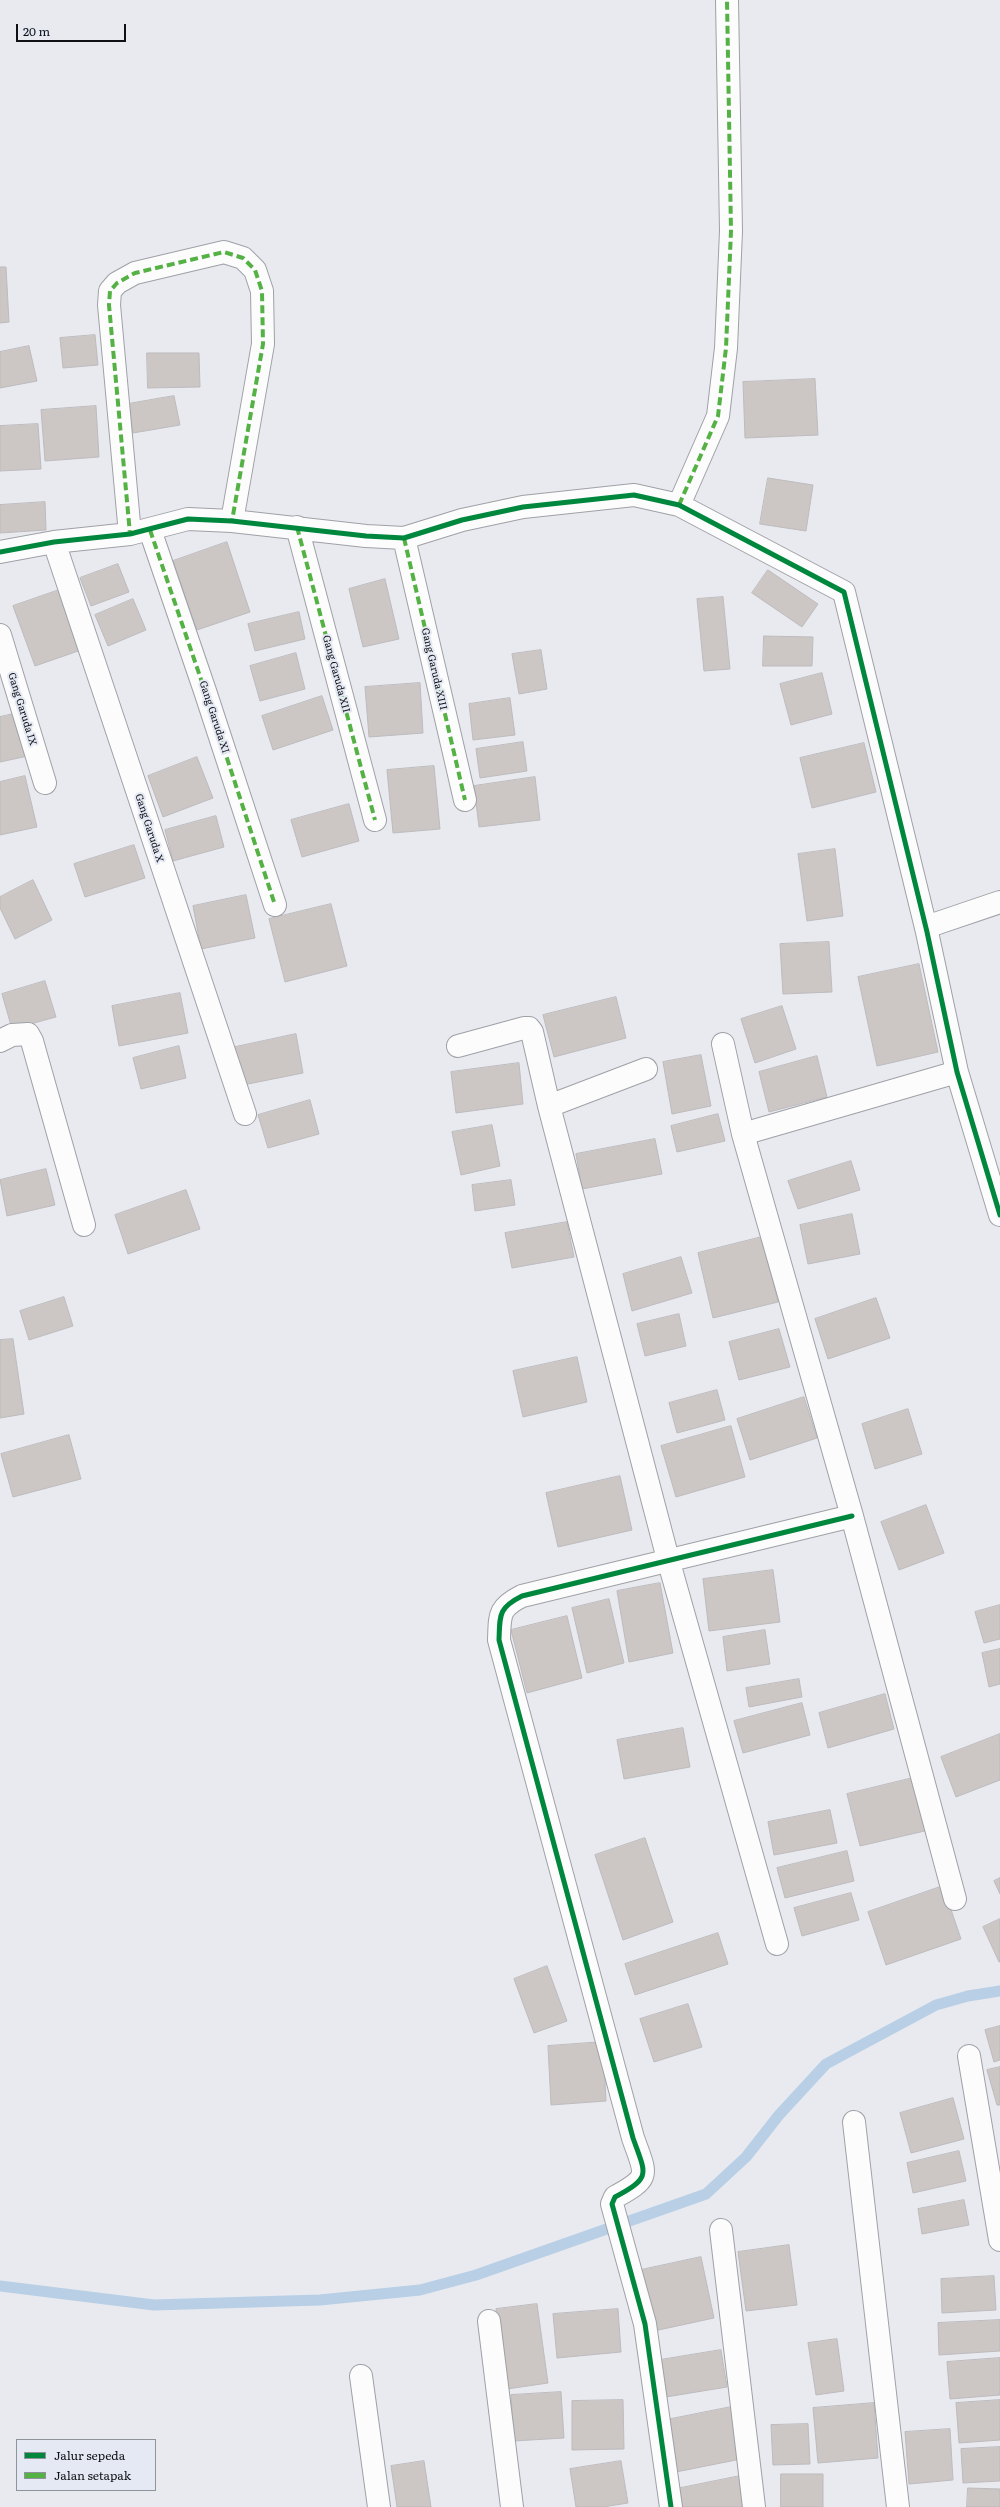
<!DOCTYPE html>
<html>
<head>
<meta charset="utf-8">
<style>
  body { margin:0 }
  #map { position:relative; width:1000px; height:2507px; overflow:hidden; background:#e8eaf0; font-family:Literata,serif }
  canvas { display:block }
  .legend { position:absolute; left:16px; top:2439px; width:140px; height:52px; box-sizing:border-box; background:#e4e9f3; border:1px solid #8f939a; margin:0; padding:5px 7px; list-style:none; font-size:12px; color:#101115 }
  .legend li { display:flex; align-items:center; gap:8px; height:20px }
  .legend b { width:20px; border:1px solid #8f939a }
  .scale { position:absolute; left:16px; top:24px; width:110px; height:18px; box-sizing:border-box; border:2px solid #101115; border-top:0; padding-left:5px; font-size:12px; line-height:14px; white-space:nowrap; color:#101115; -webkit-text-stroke:3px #e4e9f3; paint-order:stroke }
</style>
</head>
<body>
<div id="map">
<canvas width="1000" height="2507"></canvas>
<ul class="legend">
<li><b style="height:5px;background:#00873e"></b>Jalur sepeda</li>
<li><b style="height:5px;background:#54b144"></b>Jalan setapak</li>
</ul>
<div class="scale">20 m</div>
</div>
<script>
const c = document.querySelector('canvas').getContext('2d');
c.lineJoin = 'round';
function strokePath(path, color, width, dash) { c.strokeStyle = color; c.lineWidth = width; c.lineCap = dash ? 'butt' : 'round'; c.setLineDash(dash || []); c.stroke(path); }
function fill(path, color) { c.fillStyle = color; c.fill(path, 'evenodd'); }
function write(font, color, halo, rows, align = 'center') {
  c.font = font + ' Literata,serif'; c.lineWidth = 4; c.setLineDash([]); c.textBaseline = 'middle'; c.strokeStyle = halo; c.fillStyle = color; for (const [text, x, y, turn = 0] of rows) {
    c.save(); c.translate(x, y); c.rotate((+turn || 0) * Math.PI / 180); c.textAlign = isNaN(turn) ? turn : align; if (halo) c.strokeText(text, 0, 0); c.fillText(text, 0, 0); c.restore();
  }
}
const stream = new Path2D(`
  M0,2286L154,2305L320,2300L420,2290L476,2275L706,2194L746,2157L779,2115L826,2064L936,2005L968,1996L1000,1991`);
const building = new Path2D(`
  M0,267H6L9,322L0,323Z
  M95,335L98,365L63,368L60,338Z
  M29,346L37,381L0,388V352Z
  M147,353H199L200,387L148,388Z
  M815,379L818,435L745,438L743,382Z
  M174,396L180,425L133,433L128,404Z
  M96,406L99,457L45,461L41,410Z
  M38,424L41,469L0,471V426Z
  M768,478L813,485L806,531L760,524Z
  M45,502L46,530L0,533V505Z
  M227,542L250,612L197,630L173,561Z
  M118,564L129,592L91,606L80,578Z
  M768,570L818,604L802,627L752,593Z
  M385,579L399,639L363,647L349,589Z
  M62,589L84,649L35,666L13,606Z
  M723,597L730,669L704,671L697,599Z
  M133,599L146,630L108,646L95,615Z
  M299,612L305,639L255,651L248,624Z
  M764,636L813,637L812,666H763Z
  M541,650L547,689L519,694L512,654Z
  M296,653L305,689L260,701L250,666Z
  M822,673L832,714L791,725L780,684Z
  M420,683L423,733L369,737L365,687Z
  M322,696L333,730L273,750L262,716Z
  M510,698L515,735L473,740L469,704Z
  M18,713L28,756L0,762V717Z
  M523,742L527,771L480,778L476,749Z
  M864,743L876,792L812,808L800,758Z
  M197,757L213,798L163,817L148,776Z
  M434,766L440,829L393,833L387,770Z
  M25,776L37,827L0,835V782Z
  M535,777L540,820L479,827L474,786Z
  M349,804L359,841L302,857L291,820Z
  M216,816L224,847L173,861L165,830Z
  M134,845L145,878L85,897L74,864Z
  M835,849L843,916L807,921L798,854Z
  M33,880L52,920L15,939L0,908V897Z
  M246,895L255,938L201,949L193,906Z
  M331,904L347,966L285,982L269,919Z
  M829,942L832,992L783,994L780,944Z
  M919,964L938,1052L877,1066L858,977Z
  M45,981L56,1017L12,1029L2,994Z
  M180,993L188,1033L119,1046L112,1006Z
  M616,997L626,1038L554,1057L543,1015Z
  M782,1006L796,1049L755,1063L741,1019Z
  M296,1034L303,1073L238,1086L231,1048Z
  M179,1046L186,1078L141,1089L133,1058Z
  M701,1055L711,1106L672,1114L663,1062Z
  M817,1056L827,1097L769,1112L759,1072Z
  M519,1063L523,1104L456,1113L451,1072Z
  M310,1100L319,1134L268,1148L258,1115Z
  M718,1114L725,1141L677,1152L671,1126Z
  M492,1125L500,1166L461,1175L452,1132Z
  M655,1139L662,1174L582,1189L576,1154Z
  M851,1161L860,1190L798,1209L788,1181Z
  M46,1169L55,1205L7,1216L0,1180Z
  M511,1180L515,1205L475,1211L472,1185Z
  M186,1190L200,1229L128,1254L115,1215Z
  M852,1214L860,1254L808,1264L800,1225Z
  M567,1222L574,1257L512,1268L505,1233Z
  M762,1237L778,1302L713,1318L698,1253Z
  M681,1257L692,1293L632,1311L623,1274Z
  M64,1297L73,1326L29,1340L20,1311Z
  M876,1298L890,1338L828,1359L815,1319Z
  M679,1314L686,1346L645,1356L637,1324Z
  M779,1329L790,1367L739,1380L729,1342Z
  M13,1339L24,1414L0,1418V1340Z
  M577,1357L587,1402L523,1417L513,1371Z
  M717,1390L725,1420L677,1433L669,1403Z
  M804,1397L817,1438L750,1460L737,1419Z
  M908,1409L922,1454L875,1469L862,1424Z
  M731,1426L745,1477L676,1497L661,1446Z
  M69,1435L81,1479L13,1497L1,1454Z
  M620,1476L632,1530L558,1547L546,1493Z
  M926,1505L944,1553L899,1570L881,1522Z
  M773,1570L780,1622L709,1631L703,1579Z
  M660,1583L673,1653L629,1662L617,1591Z
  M609,1599L624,1663L587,1673L572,1608Z
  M1000,1605V1639L984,1643L975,1612Z
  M567,1616L582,1678L527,1693L511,1630Z
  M765,1630L770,1664L727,1671L723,1637Z
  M1000,1649V1684L989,1687L982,1653Z
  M799,1679L802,1697L749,1707L746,1688Z
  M885,1694L894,1729L828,1748L819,1713Z
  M802,1703L810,1735L743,1753L734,1721Z
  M683,1728L690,1767L624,1779L617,1740Z
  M1000,1734V1780L956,1797L941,1757Z
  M917,1777L929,1830L860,1846L847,1794Z
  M830,1810L837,1843L774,1855L768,1822Z
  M645,1838L673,1922L623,1940L595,1855Z
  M847,1851L854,1881L785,1898L777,1868Z
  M1000,1878V1894L994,1881Z
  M943,1886L961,1939L886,1965L868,1912Z
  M851,1893L859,1920L802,1936L794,1908Z
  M1000,1919V1962H999L983,1927Z
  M718,1933L728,1964L635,1995L625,1964Z
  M547,1966L567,2021L534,2033L514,1979Z
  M688,2004L702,2047L654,2062L640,2019Z
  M1000,2026V2060L994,2062L985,2030Z
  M603,2042L606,2101L551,2105L548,2046Z
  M1000,2067V2105H997L987,2070Z
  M953,2098L964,2139L911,2153L900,2113Z
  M959,2151L966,2181L913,2193L907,2163Z
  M964,2200L969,2225L922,2234L918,2209Z
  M789,2245L797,2305L746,2311L738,2252Z
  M701,2257L714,2318L654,2331L641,2270Z
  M994,2276L996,2310L942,2313L941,2279Z
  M537,2304L548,2383L507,2389L496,2309Z
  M618,2309L621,2352L557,2358L553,2314Z
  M1000,2320V2351L939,2355L938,2323Z
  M837,2339L844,2391L816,2395L808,2343Z
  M721,2350L727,2387L666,2397L660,2360Z
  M1000,2358V2395L950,2399L947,2362Z
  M561,2392L564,2438L514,2441L511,2395Z
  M623,2400L624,2449L572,2450V2401Z
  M1000,2400V2440L959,2443L956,2403Z
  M874,2403L878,2458L818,2463L813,2408Z
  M731,2407L741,2459L676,2472L666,2420Z
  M808,2424L810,2464L773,2465L771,2425Z
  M950,2429L953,2480L909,2484L905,2432Z
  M1000,2447V2481L963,2483L961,2449Z
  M424,2461L431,2507H397L391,2466Z
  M621,2461L628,2503L603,2507H576L570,2469Z
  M781,2474H823V2507H781Z
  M740,2476L746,2507H680L676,2489Z
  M968,2488L1000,2489V2507H967Z`);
const street = new Path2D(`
  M679,505L718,416L726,348L731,231L727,0
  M297,527L375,820
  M150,530L205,691L275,905
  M130,534L109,305L110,291L117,283L135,273L224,252L243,258L255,270L262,291L263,344L232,521
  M404,538L465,800
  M54,542L245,1114
  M0,552L54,542L130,534L188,519L232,521L366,536L404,538L462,520L523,507L634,495L679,505L844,592L927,932L957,1072L1000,1215
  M0,635L45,783
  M927,932L932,925L1000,902
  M0,1041L12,1035L28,1034L32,1041L84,1225
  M723,1044L743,1134L852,1516L955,1899
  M458,1046L524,1028H529L532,1032L549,1106L668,1559L777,1944
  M549,1106L646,1069
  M743,1134L957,1072
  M969,2056L1000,2240
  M854,2122L898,2507
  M721,2230L754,2507
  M489,2321L512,2507
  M361,2376L379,2507
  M671,2507L645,2324L612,2204L615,2197C652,2177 646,2175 633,2138L499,1640C500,1615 498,1608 522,1596L852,1516`);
const quiet = new Path2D(`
  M679,505L718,416L726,348L731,231L727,0
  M297,527L375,820
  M150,530L205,691L275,905
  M134,533L130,534L109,305L110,291L117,283L135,273L224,252L243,258L255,270L262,291L263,344L232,521
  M404,538L465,800`);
const cycleway = new Path2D(`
  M0,552L54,542L130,534L188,519L232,521L366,536L404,538L462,520L523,507L634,495L679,505L844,592L927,932L957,1072L1000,1215
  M671,2507L645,2324L612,2204L615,2197C652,2177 646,2175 633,2138L499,1640C500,1615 498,1608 522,1596L852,1516`);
const streetNames = [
  ["Gang Garuda XIII",434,669,77],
  ["Gang Garuda XII",336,674,75],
  ["Gang Garuda IX",22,709,73],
  ["Gang Garuda XI",214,717,72],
  ["Gang Garuda X",149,828,72]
];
strokePath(stream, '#b8cfe5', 11);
fill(building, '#ccc6c5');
strokePath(building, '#bdbbbd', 1);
strokePath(street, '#9fa1a6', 24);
strokePath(street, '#fcfcfd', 22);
strokePath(quiet, '#54b144', 4, [8, 4]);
strokePath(cycleway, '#00873e', 5);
write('10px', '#101115', '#e4e9f3', streetNames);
</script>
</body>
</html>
